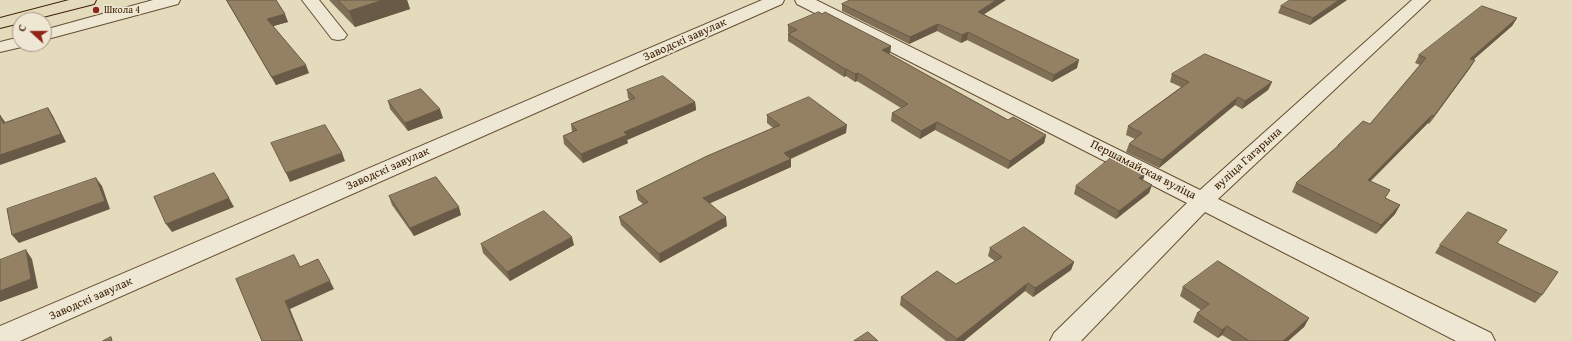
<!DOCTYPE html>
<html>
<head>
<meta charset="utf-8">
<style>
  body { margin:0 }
  #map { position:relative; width:1572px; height:341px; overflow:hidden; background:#e4dabc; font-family:"Gentium Book Plus",serif }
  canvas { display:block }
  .north { position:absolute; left:12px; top:12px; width:40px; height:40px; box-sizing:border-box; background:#ede7d3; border:1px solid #a79781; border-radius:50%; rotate:291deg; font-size:11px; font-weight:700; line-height:16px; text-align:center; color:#3d2005 }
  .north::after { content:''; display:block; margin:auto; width:14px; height:18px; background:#8f2418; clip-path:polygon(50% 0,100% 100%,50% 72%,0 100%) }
</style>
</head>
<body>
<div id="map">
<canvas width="1572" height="341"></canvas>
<div class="north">С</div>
</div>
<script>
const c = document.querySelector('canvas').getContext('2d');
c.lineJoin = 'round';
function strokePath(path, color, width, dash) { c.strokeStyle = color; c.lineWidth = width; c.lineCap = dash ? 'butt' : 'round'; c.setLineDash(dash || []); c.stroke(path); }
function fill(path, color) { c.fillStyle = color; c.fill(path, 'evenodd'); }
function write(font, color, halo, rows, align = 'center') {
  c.font = font + ' "Gentium Book Plus",serif'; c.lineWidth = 3; c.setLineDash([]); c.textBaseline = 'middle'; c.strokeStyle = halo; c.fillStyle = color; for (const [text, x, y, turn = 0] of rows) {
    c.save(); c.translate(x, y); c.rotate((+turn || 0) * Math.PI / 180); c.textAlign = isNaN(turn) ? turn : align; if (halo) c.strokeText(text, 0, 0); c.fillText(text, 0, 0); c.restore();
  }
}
const minor = new Path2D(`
  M153,0H180L178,4L44,40V30Z
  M302,0H319L347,35L344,39L338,40L332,39Z
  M762,0H784L782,4L20,341H0V326Z
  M795,0H816L1200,190L1412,0H1430L1218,199L1491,333L1495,341H1456L1205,212L1081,341H1050L1054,333L1187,203L797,4Z
  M20,37V44H28L26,46L0,52V42Z`);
const major = new Path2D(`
  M69,0H96L94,4L31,20H20V23L0,28V18Z`);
const wall = new Path2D(`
  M226,0H276L288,22L273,26L309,73L276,85Z
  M329,0H407L410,9L355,27Z
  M1347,0L1310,25L1278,13L1281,6Z
  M842,4L984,14L1077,68L1052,82L967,40L961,43L937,31L909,44L842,11Z
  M1517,18L1512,26L1473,60H1475L1470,68L1429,124L1428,123L1371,181L1385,198L1400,205L1395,214L1376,234L1292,192L1296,183L1336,148L1338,145L1370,124L1420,65L1415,63L1419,55Z
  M788,25L891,46L890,53L889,54L1008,120L1046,135L1044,143L1008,169L935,130L920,139L891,121L892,113L901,108L857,81L855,82L846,76L844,77L788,41V34L789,33L788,32Z
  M1172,74L1272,82L1268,90L1242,109L1235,105L1159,168L1126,152L1129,144L1135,139L1126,135L1128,126L1181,87L1170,82Z
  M627,90L695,102L696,110L627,140L628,143L583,163L564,144L563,136L572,132L571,124L630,100L628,98Z
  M388,101L443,118L408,131L390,109Z
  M767,115L846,133L791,159V167L710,203L727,226L660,263L621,225L619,217L643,204L638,200L636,191L773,128L767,123Z
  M1145,174L1143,180L1152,185L1149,193L1116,219L1074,194L1076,186Z
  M389,196L461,215L414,236L392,205Z
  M481,244L574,245L510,281L483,253Z
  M1497,244L1542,295L1535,303L1435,253L1440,245Z
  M990,248L1074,262L1071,270L1033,297L1025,291L964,341H946L900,305L901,297L956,284L995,261L988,256Z
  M1183,287L1309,318L1304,327L1288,341H1232L1222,335L1218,338L1193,322L1197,313L1201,310L1180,296Z`);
const shadedWall = new Path2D(`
  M383,0H407L410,9L355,27L349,11Z
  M996,0H1006L977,19L978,12Z
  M1339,0H1347L1310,25L1313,18Z
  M285,14L288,22L270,27L267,19Z
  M1517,18L1512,26L1466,66L1470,59Z
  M938,24L937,31L909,44L910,37Z
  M968,32L967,40L961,43L962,35Z
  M891,46L890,53L881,58L882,50Z
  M1079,60L1077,68L1052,82L1054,75Z
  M1475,60L1470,68L1429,124L1434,116Z
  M306,65L309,73L276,85L272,77Z
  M845,69H846V76L844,77Z
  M858,73L857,81L855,82V74Z
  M1272,82L1268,90L1242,109L1245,101Z
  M1238,97L1235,105L1159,168L1162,160Z
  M695,102L696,110L627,140L628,143L583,163L581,154L624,132Z
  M48,108L53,116L66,142L0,165V155Z
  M440,109L443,118L408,131L405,123Z
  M0,115L6,123H3Z
  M1432,115L1428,123L1363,188L1368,180Z
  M937,122L935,130L920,139L921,131Z
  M847,125L846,133L784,161V153Z
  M1046,135L1044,143L1008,169L1010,161Z
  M342,153L345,161L290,182L286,173Z
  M791,159V167L704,206L703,198Z
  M1145,174L1142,182L1139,178Z
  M96,178L102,186L110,209L19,243L12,235Z
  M1152,185L1149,193L1116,219L1119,211Z
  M229,198L234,207L172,232L166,224Z
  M1400,205L1395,214L1376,234L1381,225Z
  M459,207L461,215L414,236L410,228Z
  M726,217L727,226L660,263L659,254Z
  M572,237L574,245L510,281L507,272Z
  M26,250L32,259L38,288L0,302V291Z
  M1074,262L1071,270L1033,297L1035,288Z
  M330,281L334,289L290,309L303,341H302L285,301Z
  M1028,283L1025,291L964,341H956L957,339Z
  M1309,318L1304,327L1288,341H1283Z
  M1227,326L1222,335L1218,338L1222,330Z`);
const building = new Path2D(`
  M227,0H276L285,14L267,19L306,65L272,77Z
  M338,0H383L349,11Z
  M850,0H996L978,12L1079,60L1054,75L968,32L962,35L938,24L910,37L842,4Z
  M1290,0H1339L1313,18L1281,6Z
  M1482,6L1517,18L1470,59L1475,60L1434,116L1432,115L1368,180L1390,190L1385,198L1400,205L1381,225L1296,183L1339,145H1338L1363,121L1370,124L1426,58L1419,55Z
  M819,12L822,14L825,12L891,46L882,50L1008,120L1013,117L1046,135L1010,161L937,122L921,131L892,113L908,104L858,73L855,74L846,69H845L788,34L797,30L788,25Z
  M1205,54L1272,82L1245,101L1238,97L1162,160L1129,144L1142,133L1128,126L1189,82L1172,74Z
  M663,76L695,102L624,132L627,135L581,154L563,136L577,130L571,124L635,98L627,90Z
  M421,89L440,109L405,123L388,101Z
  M809,97L847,125L784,153L791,159L703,198L726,217L659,254L619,217L648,202L636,191L707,156L780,125L767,115Z
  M48,108L61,134L0,155V115L3,123Z
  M325,125L342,153L286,173L271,143Z
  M1112,157L1145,174L1139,178L1152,185L1119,211L1076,186Z
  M214,173L229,198L166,224L154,197Z
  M436,177L459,207L410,228L389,196Z
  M96,178L105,201L12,235L7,209Z
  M544,211L572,237L507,272L481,244Z
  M1468,212L1507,230L1497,243L1558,272L1542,295L1440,245Z
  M1024,227L1074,262L1035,288L1028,283L957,339L901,297L937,271L956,284L1002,257L990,248Z
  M26,250L31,279L0,291V260Z
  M294,255L300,267L318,259L330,281L285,301L302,341H262L236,279Z
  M1218,261L1309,318L1283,341H1249L1227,326L1222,330L1197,313L1209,304L1183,287Z
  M868,332L878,341H854Z
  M111,337L112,341H103Z`);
const markers = [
  [96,10,4,"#8f2418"]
];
const farPoinames = [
  ["Школа 4",104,10]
];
const streetNames = [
  ["Заводскі завулак",685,40,-24],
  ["вуліца Гагарына",1248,159,-42],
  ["Заводскі завулак",388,169,-24],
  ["Першамайская вуліца",1143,170,27],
  ["Заводскі завулак",91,299,-24]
];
strokePath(minor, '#674e33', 2);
strokePath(major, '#3d2005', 2);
fill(minor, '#ede7d3');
fill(major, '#e4dabc');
fill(wall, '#7f6f56');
fill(shadedWall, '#685a46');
fill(building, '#948164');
strokePath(building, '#685a46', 1);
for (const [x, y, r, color] of markers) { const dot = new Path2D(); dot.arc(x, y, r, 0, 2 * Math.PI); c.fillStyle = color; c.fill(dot); strokePath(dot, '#ede7d3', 1.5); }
write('10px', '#3d2005', '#ede7d3', farPoinames, 'left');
write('12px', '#3d2005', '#ede7d3', streetNames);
</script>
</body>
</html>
